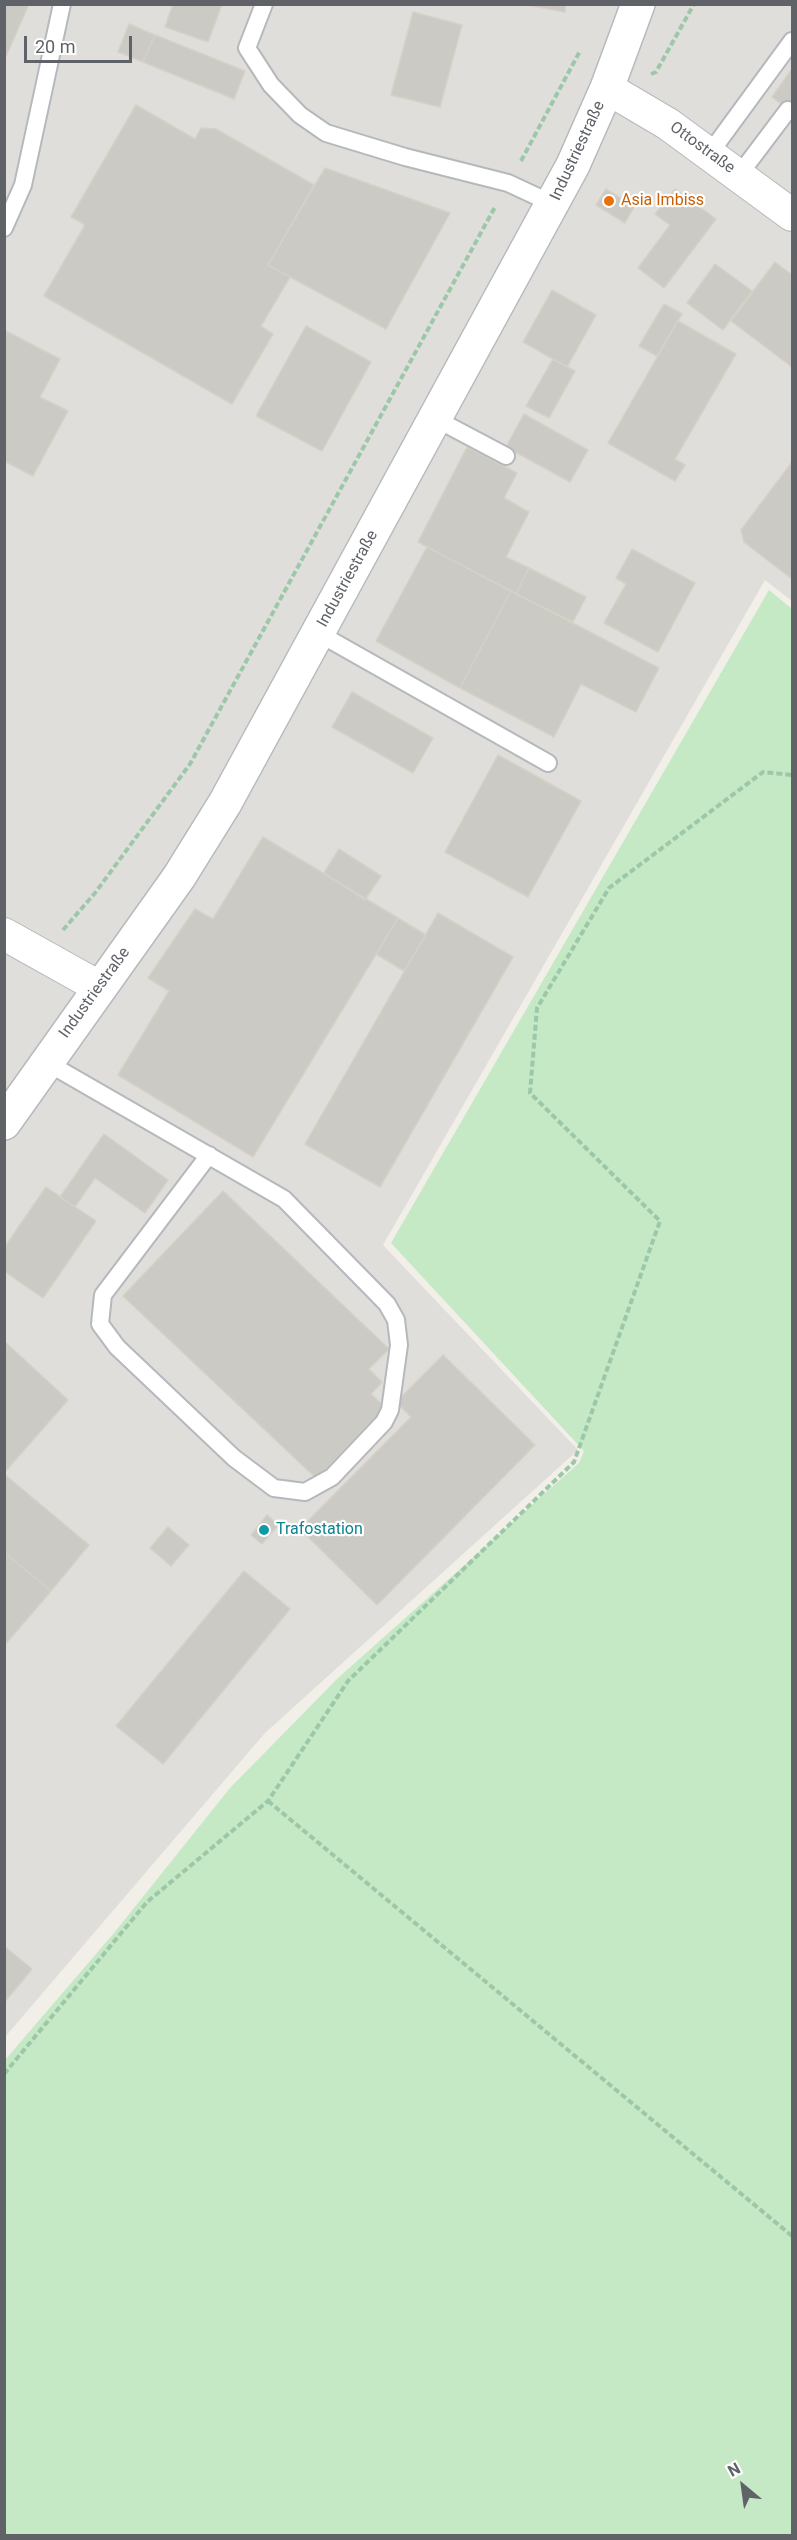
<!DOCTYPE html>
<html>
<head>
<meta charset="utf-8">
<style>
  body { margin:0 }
  #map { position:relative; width:797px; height:2540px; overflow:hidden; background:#f1efe8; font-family:Roboto,sans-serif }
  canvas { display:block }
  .frame { position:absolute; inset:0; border:6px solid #5f6368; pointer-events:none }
  .north { position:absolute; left:713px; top:2456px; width:60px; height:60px; -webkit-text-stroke:4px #fff; paint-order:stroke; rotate:331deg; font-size:16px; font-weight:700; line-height:24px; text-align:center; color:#5f6368 }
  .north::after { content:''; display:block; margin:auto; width:21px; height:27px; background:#5f6368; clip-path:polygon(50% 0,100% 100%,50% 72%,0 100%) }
  .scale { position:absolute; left:24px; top:36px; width:108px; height:27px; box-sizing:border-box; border:3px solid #5f6368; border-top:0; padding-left:8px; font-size:18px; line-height:21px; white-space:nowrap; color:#5f6368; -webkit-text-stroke:4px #fff; paint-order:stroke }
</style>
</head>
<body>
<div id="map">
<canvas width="797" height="2540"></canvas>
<div class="frame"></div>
<div class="north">N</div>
<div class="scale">20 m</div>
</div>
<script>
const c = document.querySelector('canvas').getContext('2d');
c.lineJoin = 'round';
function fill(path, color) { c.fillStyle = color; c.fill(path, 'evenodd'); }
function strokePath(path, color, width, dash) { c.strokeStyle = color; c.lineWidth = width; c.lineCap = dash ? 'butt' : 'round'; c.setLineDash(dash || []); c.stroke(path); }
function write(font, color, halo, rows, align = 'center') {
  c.font = font + ' Roboto,sans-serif'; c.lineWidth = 4.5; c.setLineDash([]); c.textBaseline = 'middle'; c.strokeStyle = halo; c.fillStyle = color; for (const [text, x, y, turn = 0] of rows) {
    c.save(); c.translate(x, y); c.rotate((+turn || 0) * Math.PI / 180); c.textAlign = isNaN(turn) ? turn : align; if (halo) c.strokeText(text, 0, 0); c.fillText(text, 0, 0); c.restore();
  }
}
const industrial = new Path2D(`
  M5,5H792V601L765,580L383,1245L578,1450L265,1733L5,2037Z`);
const green = new Path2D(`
  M769,590L792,609V2535H5V2060L114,1933L230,1788L338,1678L579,1463L584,1451L391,1243Z`);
const building = new Path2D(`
  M4,4H29L4,61Z
  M173,4H222L208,42L165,27Z
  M522,4H566L565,12Z
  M413,12L462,25L440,107L391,95Z
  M129,24L155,35L143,62L118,52Z
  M155,35L245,71L234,99L143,62Z
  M792,69V112L772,97Z
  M136,105L195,139L201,128L216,129L314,185L268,265L290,277L261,326L273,334L232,404L44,296L85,225L71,217Z
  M325,168L450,213L386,329L268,265Z
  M606,189L634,207L625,223L596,205Z
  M675,189L716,219L664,288L638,268L670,225L655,214Z
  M775,262L792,275V367L731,321Z
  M715,264L752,291L723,330L687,303Z
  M552,290L596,315L567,367L523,342Z
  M664,304L682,314L657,356L639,346Z
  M678,321L736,354L675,459L685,465L675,481L608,443Z
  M306,326L371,362L322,451L256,416Z
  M4,330L60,359L40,397L68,411L33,476L4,461Z
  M553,359L575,371L549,418L526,406Z
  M524,414L588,450L570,482L506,447Z
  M467,447L517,473L504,498L529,512L506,557L529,568L516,594L418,542Z
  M792,462V579L744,542L741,530Z
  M427,547L511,591L460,688L376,641Z
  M632,549L695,583L658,652L604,623L626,584L616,578Z
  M529,568L586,597L573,622L516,594Z
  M511,591L659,668L636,712L581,684L554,737L460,688Z
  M352,692L433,738L413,773L332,727Z
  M498,755L581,801L528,897L445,852Z
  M263,837L398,918L253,1157L118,1075L169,991L148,978L195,909L213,919Z
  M339,849L381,876L365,900L324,873Z
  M438,913L513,957L380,1187L305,1144Z
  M398,918L426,935L404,971L376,954Z
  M104,1134L168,1180L145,1213L95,1178L75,1207L60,1197Z
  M46,1187L96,1221L43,1298L4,1271V1248Z
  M223,1191L389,1349L369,1369L382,1382L371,1394L385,1407L317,1479L123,1296Z
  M4,1341L68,1400L4,1473Z
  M443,1355L535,1445L377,1605L300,1529L411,1417L396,1402Z
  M4,1474L89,1545L51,1591L4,1552Z
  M267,1515L278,1525L262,1544L251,1535Z
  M168,1527L189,1545L171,1566L150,1548Z
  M4,1552L51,1591L4,1646Z
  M244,1571L290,1609L163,1764L116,1726Z
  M4,1946L32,1969L4,2003Z`);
const path = new Path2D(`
  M651,74L656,72L694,4
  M521,161L580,51
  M63,930L95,893L190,764L495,207
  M268,1801L792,2236
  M4,2074L147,1902L268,1801L348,1681L574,1462L660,1221L530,1093L537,1008L609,888L763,772L792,775`);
const lane = new Path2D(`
  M264,4L247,48L271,85L300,115L326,133L405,157L508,183L553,204
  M710,153L792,41
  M739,175L788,110
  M4,228L23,185L62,4
  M436,419L506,456
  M318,633L548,763
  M46,1062L284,1199L387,1304L396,1320L399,1345L390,1410L384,1422L332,1477L305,1492L274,1488L234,1458L117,1347L100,1324L103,1295L209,1155`);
const street = new Path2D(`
  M607,88L668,124L792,215
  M4,934L99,987`);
const secondary = new Path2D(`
  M4,1123L179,877L225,803L573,165L607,88L638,4`);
const markers = [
  [609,201,6,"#e8710a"],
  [264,1530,6,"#0f9aa8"]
];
const streetNames = [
  ["Ottostraße",702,148,36],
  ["Industriestraße",578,151,-65],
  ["Industriestraße",348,579,-61],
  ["Industriestraße",95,993,-54]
];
const foodNames = [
  ["Asia Imbiss",621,201]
];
const cultureNames = [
  ["Trafostation",276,1530]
];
fill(industrial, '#e0deda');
fill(green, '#c5e8c5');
fill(building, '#cccac5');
strokePath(building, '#d6d1c6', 1.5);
strokePath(lane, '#b5b8bc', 20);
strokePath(street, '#b5b8bc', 34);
strokePath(secondary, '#b6babf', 36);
strokePath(path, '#9cc7a9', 4, [6, 3]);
strokePath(lane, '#fff', 16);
strokePath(street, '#fff', 32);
strokePath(secondary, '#fff', 33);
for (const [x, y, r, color] of markers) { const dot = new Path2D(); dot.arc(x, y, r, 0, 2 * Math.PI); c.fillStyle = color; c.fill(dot); strokePath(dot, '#fff', 2); }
write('16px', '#5f6368', '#fff', streetNames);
write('16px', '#c56008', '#fff', foodNames, 'left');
write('16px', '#0d838f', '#fff', cultureNames, 'left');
</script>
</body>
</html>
